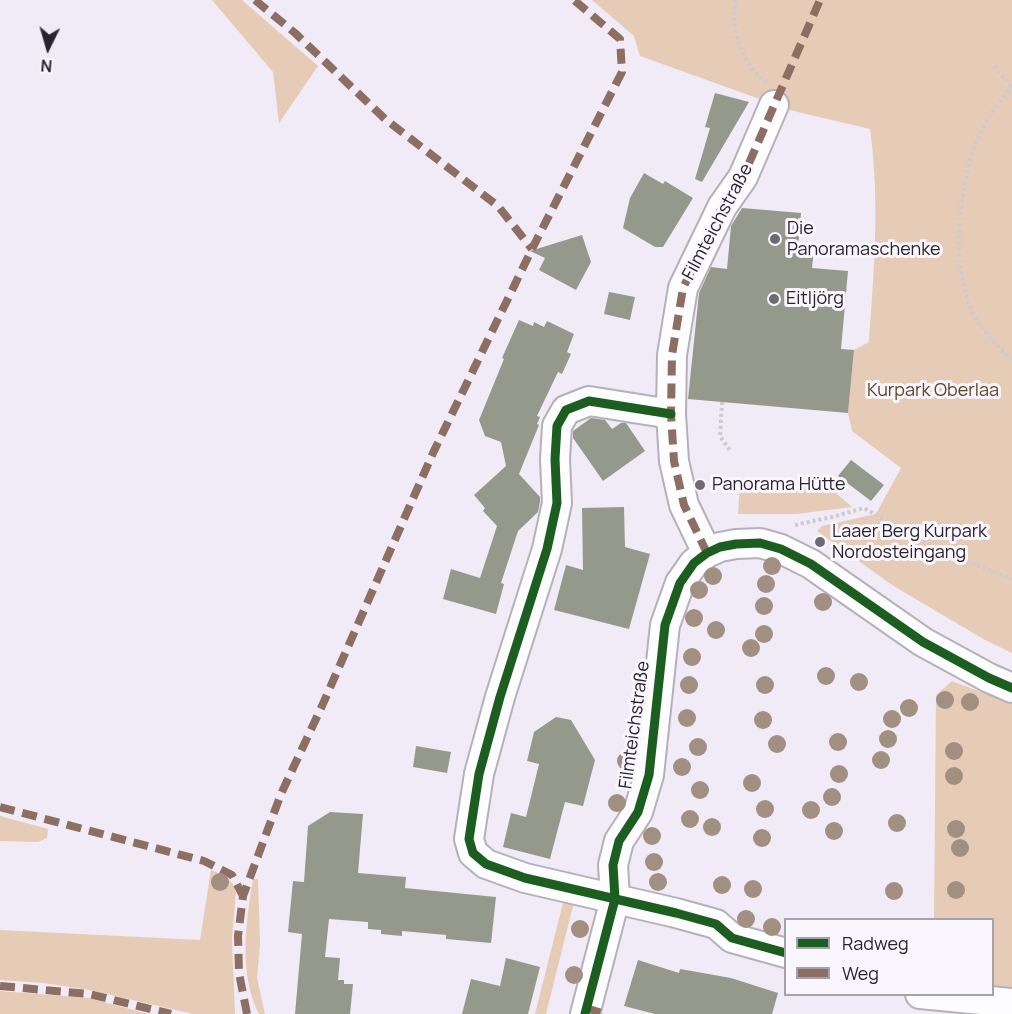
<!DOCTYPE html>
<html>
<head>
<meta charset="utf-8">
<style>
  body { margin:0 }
  #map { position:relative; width:1012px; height:1014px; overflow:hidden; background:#f0ebf6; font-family:Manrope,sans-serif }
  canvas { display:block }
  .legend { position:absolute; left:784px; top:918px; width:210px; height:78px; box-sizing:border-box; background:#faf6fd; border:2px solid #a6a2ab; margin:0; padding:8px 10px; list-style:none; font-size:18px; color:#29232f }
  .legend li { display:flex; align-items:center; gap:12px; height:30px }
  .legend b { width:30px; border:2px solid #a6a2ab }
  .north { position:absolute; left:18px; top:18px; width:60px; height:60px; -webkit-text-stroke:4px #faf6fd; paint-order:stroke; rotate:185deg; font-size:16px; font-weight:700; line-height:24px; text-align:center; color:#29232f }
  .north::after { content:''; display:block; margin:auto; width:21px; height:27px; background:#29232f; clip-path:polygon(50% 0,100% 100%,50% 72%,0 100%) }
</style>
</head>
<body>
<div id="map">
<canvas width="1012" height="1014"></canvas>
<ul class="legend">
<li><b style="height:8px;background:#1b5e20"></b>Radweg</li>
<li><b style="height:8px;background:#8d6e63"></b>Weg</li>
</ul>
<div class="north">N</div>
</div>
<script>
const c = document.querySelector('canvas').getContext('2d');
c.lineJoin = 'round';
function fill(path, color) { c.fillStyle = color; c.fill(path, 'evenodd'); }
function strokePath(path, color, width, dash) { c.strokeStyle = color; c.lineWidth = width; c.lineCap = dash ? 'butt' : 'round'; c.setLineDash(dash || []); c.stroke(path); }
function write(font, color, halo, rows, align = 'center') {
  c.font = font + ' Manrope,sans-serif'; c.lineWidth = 6; c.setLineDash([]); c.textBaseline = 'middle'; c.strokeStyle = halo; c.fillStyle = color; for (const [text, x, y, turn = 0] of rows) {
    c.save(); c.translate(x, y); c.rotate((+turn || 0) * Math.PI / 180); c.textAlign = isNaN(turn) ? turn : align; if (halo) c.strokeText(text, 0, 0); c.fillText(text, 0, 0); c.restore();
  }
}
const green = new Path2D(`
  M212,0H242L318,66L279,123L273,72Z
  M592,0H1012V653L985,640L892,585L817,531L822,526L876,514L901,468L852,431L848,413L854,350L869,342C874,271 880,200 870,129L781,108L768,102L640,56L634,36Z
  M740,483L830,488L852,507L797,514H738Z
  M952,681L1012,704V989L993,987L992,920L934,919L936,695Z
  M0,816L48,829L47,838L38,842L0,841Z
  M211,870L223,875L233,884L236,893L232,939L235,1014H193L90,990L43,983L0,980V930L200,940Z
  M253,879H258L260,944L257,978L265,1014H259C238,972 246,923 253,879Z
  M564,899L574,902L546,1014H535Z
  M0,991L89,998L148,1014H0Z`);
const building = new Path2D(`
  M715,93L749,102L702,182L695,179L710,128L705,127Z
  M644,173L663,184L665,181L693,198L663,247H655L623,228L630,198Z
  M742,208L801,213L798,249L814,250L812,268L848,271L841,349L854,350L848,413L688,399L699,293L711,267L727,269L731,226Z
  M582,235L591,262L576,290L539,270L545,258L530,251Z
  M609,292L635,297L630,320L604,314Z
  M519,320L533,326L534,322L544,327L547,321L574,334L567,352L571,354L562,374L558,372L537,416L540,417L537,424L539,425L519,474L540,497V502L538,512L518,531L501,583L504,584L496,614L443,599L451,569L480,578L497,526L483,511L485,508L474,495L506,466L501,442L485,436L479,420L504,359L502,358Z
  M591,418L605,420L612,429L621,423H626L645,451L603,481L573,438V431Z
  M851,460L884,485L871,501L838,476Z
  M624,507L625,547L650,554L629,629L554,610L566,565L583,570L582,508Z
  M556,717L571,720L595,760L583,806L565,802L550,859L503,847L511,813L526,817L539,764L527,761L534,732Z
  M416,746L451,752L447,773L413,767Z
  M330,812L363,814L358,873L406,877L405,888L496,897L491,943L446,939V935L402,931V936L381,934V930L368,929V922L329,919L325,957L340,958L338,980H344V984H353L350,1014H295L302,934L288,932L293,881L304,882L308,826Z
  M506,958L540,967L528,1014H462L471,979L500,986Z
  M638,960L679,973L680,969L731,978L778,993L772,1014H655L624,1006Z`);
const path = new Path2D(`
  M736,0C730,30 741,63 766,82
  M994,66L1011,86
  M1012,86C1000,101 987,118 979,136C959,181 952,257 969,304C975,324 995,346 1012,358
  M1008,91L1012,96
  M722,402L720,436L731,452
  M795,525L832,517L864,508L942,552L1012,579`);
const minor = new Path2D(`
  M671,414L589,401L566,410L557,426L555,459L557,503L547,549L500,697L479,774L469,839L473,853L486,864L525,878L676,913L716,924L732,938L786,953
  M707,553L684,505L674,461L671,414L672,355L683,288L722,207L743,177L774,105
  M920,994L1012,1003
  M585,1014L615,899L613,865L619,841L638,812L649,775L665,625L680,583L694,563L707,553L720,547L736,544L760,543L781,549L811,564L923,642L989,678L1012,688`);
const quiet = new Path2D(`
  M255,0L295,33L385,119L498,206L532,249
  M707,553L684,505L674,461L671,414L672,355L683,288L722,207L743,177L820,0
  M0,807L204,861L232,875L243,896
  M0,986L89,994L171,1014
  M586,1008L605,1014
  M247,1014L239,973L238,936L243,896L281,794L322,706L433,453L532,249L622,72L620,39L574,0`);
const cycleway = new Path2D(`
  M671,414L589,401L566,410L557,426L555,459L557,503L547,549L500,697L479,774L469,839L473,853L486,864L525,878L676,913L716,924L732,938L786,953
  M585,1014L615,899L613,865L619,841L638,812L649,775L665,625L680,583L694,563L707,553L720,547L736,544L760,543L781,549L811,564L923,642L989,678L1012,688`);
const trees = [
  [772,566],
  [713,576],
  [766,584],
  [699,590],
  [823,602],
  [764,606],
  [694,618],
  [716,630],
  [764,634],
  [751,648],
  [692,657],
  [826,676],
  [859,682],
  [689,685],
  [765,685],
  [945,700],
  [970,702],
  [909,708],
  [687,718],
  [892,719],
  [763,720],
  [888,739],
  [838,742],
  [777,744],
  [698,747],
  [954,751],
  [881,760],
  [626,761],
  [682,767],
  [839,774],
  [954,776],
  [752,783],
  [700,790],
  [832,797],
  [617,803],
  [765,809],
  [811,810],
  [690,819],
  [897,823],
  [712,827],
  [956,829],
  [834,831],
  [652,836],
  [762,838],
  [960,848],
  [654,862],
  [220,882],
  [658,882],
  [722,885],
  [753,889],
  [956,890],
  [894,891],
  [746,919],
  [772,927],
  [580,929],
  [574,975]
];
const markers = [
  [775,239,6,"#6f6975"],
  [774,299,6,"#6f6975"],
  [700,485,6,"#6f6975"],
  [820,542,6,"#6f6975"]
];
const streetNames = [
  ["Filmteichstraße",718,222,-62],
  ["Filmteichstraße",635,725,-82]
];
const poiNames = [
  ["Die",787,229],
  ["Panoramaschenke",787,250],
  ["Eitljörg",786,299],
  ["Panorama Hütte",712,485],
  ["Laaer Berg Kurpark",832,532],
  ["Nordosteingang",832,553]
];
const parkNames = [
  ["Kurpark Oberlaa",933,391]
];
fill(green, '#e6cbb6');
fill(building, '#95998c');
strokePath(minor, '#b6b0bb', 32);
strokePath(path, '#cdcad0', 4, [3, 3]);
strokePath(minor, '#fdfcfe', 28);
strokePath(quiet, '#8d6e63', 8, [15, 8]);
strokePath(cycleway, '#1b5e20', 9);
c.fillStyle = '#a18f81';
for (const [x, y] of trees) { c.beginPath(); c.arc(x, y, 9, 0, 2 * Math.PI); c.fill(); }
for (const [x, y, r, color] of markers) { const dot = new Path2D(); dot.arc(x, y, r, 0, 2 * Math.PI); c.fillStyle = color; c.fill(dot); strokePath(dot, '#faf6fd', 2); }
write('18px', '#29232f', '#faf6fd', streetNames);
write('18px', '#29232f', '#faf6fd', poiNames, 'left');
write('18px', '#604322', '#faf6fd', parkNames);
</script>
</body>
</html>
